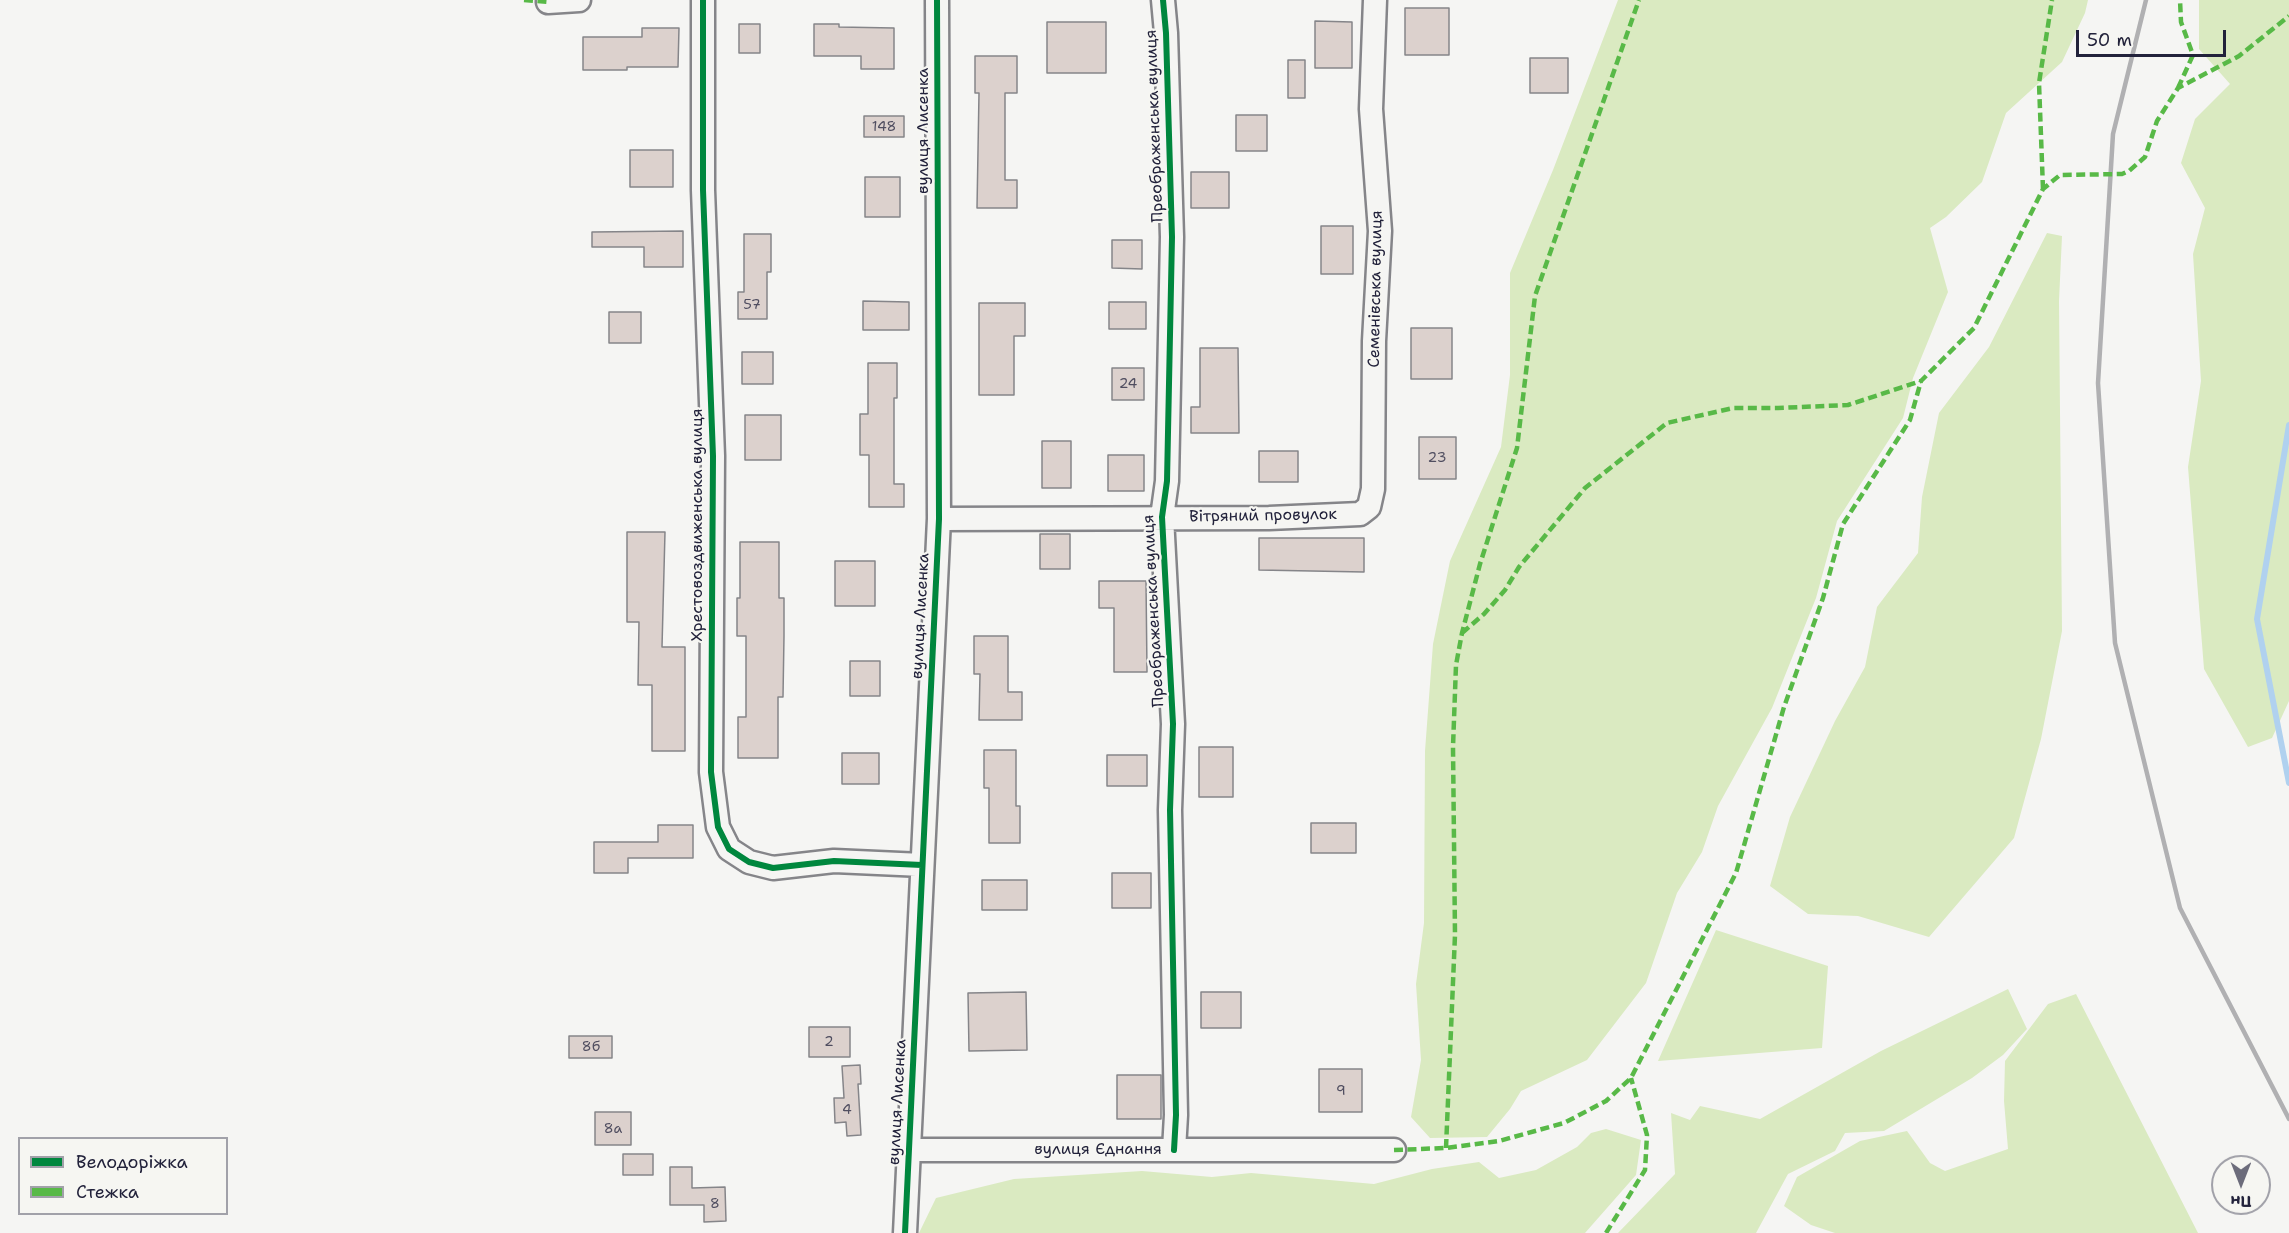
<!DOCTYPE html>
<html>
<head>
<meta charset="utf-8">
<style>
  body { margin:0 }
  #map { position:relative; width:2289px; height:1233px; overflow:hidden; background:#f5f5f3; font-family:"Shantell Sans",sans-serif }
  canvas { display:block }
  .legend { position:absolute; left:18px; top:1137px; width:210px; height:78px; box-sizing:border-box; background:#f6f6f2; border:2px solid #a1a1a9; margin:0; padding:8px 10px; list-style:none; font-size:18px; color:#22223b }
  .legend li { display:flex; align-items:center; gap:12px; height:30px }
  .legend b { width:30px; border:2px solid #a1a1a9 }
  .north { position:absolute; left:2211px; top:1155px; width:60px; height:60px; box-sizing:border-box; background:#f6f6f2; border:2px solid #a1a1a9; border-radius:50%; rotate:180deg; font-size:16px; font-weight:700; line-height:24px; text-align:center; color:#22223b }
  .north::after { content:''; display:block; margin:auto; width:21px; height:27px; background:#6c6c7b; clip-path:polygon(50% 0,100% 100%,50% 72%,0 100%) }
  .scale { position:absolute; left:2076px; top:30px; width:150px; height:27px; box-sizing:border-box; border:3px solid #22223b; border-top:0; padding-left:8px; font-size:18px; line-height:21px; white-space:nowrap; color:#22223b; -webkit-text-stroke:4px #f6f6f2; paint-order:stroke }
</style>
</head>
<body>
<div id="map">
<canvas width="2289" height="1233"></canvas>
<ul class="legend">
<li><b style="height:8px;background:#00873e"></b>Велодоріжка</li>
<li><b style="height:8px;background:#58b947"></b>Стежка</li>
</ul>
<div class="north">Пн</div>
<div class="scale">50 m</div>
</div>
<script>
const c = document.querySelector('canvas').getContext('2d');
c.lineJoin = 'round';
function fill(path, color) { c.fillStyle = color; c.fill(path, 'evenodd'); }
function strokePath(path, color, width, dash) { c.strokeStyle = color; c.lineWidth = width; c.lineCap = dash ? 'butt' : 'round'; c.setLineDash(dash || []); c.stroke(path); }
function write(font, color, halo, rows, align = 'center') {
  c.font = font + ' "Shantell Sans",sans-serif'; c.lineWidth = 4.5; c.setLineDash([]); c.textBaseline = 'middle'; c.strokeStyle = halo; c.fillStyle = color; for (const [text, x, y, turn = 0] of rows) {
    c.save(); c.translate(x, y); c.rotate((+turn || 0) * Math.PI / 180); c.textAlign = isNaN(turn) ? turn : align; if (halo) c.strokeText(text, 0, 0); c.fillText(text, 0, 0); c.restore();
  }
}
const green = new Path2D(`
  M1618,0H2088L2085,13L2062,62L2006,113L1982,182L1946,217L1930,228L1948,292L1913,378L1903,418L1837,521L1816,598L1772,708L1718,806L1702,852L1677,893L1646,983L1587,1060L1521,1091L1510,1109L1487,1137L1430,1138L1411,1117L1421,1060L1416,984L1424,923L1425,751L1433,644L1450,561L1501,447L1510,375V273L1553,170Z
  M2199,0H2289V701L2272,738L2248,747L2204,669L2188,467L2201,381L2193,254L2205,208L2181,163L2195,119L2230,84L2199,49Z
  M2047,233L2062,236L2059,301L2062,631L2041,739L2014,838L1929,937L1858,916L1808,914L1770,886L1790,817L1835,721L1865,667L1877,607L1918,553L1922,497L1939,413L1989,347Z
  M1716,930L1828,966L1822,1048L1658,1061Z
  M2008,989L2027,1029L2003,1055L1972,1078L1884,1131L1845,1133L1835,1151L1788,1174L1756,1233H1618L1675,1174L1671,1113L1690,1120L1700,1106L1760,1119L1881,1051Z
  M2076,994L2198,1233H1835L1811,1225L1784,1206L1797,1177L1860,1141L1907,1131L1930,1163L1945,1171L2008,1149L2004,1101L2005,1061L2048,1004Z
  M1606,1129L1641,1140L1636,1175L1585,1233H919L936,1198L1014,1179L1142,1171L1212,1177L1251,1173L1374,1184L1432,1169L1479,1162L1499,1178L1536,1170L1577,1147L1591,1133Z`);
const stream = new Path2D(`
  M2289,425L2257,619L2289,783`);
const building = new Path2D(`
  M1405,8H1449V55H1405Z
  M1315,21L1352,22V68H1315Z
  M1047,22H1106V73H1047Z
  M739,24H760V53H739Z
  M814,24H839V27L894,28V69H861V56H814Z
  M642,28H679L678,67H627V70H583V37H642Z
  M975,56H1017V93H1005V180H1017V208H977L979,93H975Z
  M1530,58H1568V93H1530Z
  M1288,60H1305V98H1288Z
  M1236,115H1267V151H1236Z
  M864,116H904V137H864Z
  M630,150H673V187H630Z
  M1191,172H1229V208H1191Z
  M865,177H900V217H865Z
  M1321,226H1353V274H1321Z
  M683,231V267H644V247H592V232Z
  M744,234H771V272H767V319H738V292H744Z
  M1112,240H1142V269L1112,268Z
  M863,301L909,302V330H863Z
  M1109,302H1146V329H1109Z
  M979,303H1025V336H1014V395H979Z
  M609,312H641V343H609Z
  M1411,328H1452V379H1411Z
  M1200,348H1238L1239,433H1191V407H1200Z
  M742,352H773V384H742Z
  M868,363H897V398H894V484H904V507H869V455H860V414H868Z
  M1112,368H1144V400H1112Z
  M745,415H781V460H745Z
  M1419,437H1456V479H1419Z
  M1042,441H1071V488H1042Z
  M1259,451H1298V482H1259Z
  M1108,455H1144V491H1108Z
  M627,532H665L662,647H685V751H652V685H638L639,622H627Z
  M1040,534H1070V569H1040Z
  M1259,538H1364V572L1259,570Z
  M740,542H779V598H784V636L783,697H778V758H738V717H746V636H737V598H740Z
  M835,561H875V606H835Z
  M1099,581H1146L1147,672H1114V608H1099Z
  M974,636H1008V692H1022V720H979L980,674H974Z
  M850,661H880V696H850Z
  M1199,747H1233V797H1199Z
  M984,750H1016V806H1020V843H989V788H984Z
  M842,753H879V784H842Z
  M1107,755H1147V786H1107Z
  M1311,823H1356V853H1311Z
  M658,825H693V858H628V873H594V842H658Z
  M1112,873H1151V908H1112Z
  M982,880H1027V910H982Z
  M1026,992L1027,1050L969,1051L968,993Z
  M1201,992H1241V1028H1201Z
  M809,1027H850V1057H809Z
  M569,1036H612V1058H569Z
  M860,1065L861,1084H858L861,1135L847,1136L846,1122L835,1123L834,1098H844L842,1066Z
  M1319,1069H1362V1112H1319Z
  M1117,1075H1161V1119H1117Z
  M595,1112H631V1145H595Z
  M623,1154H653V1175H623Z
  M670,1167H692V1188L725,1187L726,1221L704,1222V1205H670Z`);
const street = new Path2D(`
  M703,0V190L713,456L711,772L718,827L729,849L749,862L773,868L834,861L922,865
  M1163,0L1166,33L1172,237L1167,481L1162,517L1173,724L1170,810L1176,1115L1174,1150
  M548,2L579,0
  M939,519L1269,518L1360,514L1369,507L1373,489L1374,341L1380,231L1371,109L1375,0
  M910,1150H1394
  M905,1233L939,519L937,0`);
const rail = new Path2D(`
  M2146,0L2113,134L2098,383L2115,643L2180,908L2289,1119`);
const quiet = new Path2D(`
  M524,0L548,2
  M2178,88L2193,55L2181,22L2180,0
  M2043,189L2039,83L2052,0
  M1462,633L1484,614L1505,590L1519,567L1585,488L1667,423L1733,408H1778L1848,405L1921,381
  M1446,1148L1455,935L1453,747L1456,665L1462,633L1480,564L1517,448L1535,296L1639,0
  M1394,1150L1446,1148L1499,1141L1564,1123L1606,1101L1631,1078L1736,873L1784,707L1823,598L1843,524L1910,420L1921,381L1974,328L2043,189L2060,175L2122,174L2129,171L2145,157L2157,121L2178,88L2239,56L2289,16
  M1606,1233L1645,1170L1647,1135L1631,1078`);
const cycleway = new Path2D(`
  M703,0V190L713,456L711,772L718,827L729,849L749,862L773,868L834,861L922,865
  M1163,0L1166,33L1172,237L1167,481L1162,517L1173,724L1170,810L1176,1115L1174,1150
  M905,1233L939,519L937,0`);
const numberNames = [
  ["148",884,127],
  ["57",752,305],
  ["24",1128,384],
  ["23",1437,458],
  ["2",829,1042],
  ["8б",591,1047],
  ["9",1341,1091],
  ["4",847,1110],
  ["8а",613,1129],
  ["8",715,1204]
];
const streetNames = [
  ["Преображенська вулиця",1155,126,-92],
  ["вулиця Лисенка",924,131,-90],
  ["Семенівська вулиця",1376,289,-89],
  ["Вітряний провулок",1263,516,-1],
  ["Хрестовоздвиженська вулиця",698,525,-90],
  ["Преображенська вулиця",1154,611,-93],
  ["вулиця Лисенка",921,616,-87],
  ["вулиця Лисенка",898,1102,-87],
  ["вулиця Єднання",1098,1150]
];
fill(green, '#daeac1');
strokePath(stream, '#b0d1ef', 6);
fill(building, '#dcd1cd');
strokePath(building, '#858589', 1.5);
strokePath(street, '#858589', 27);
strokePath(street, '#f5f5f3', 22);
strokePath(rail, '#b0b0b2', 4.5);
strokePath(quiet, '#58b947', 4.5, [9, 4.5]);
strokePath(cycleway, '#00873e', 6);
write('14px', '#504e60', null, numberNames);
write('16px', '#22223b', '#f6f6f2', streetNames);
</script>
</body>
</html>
